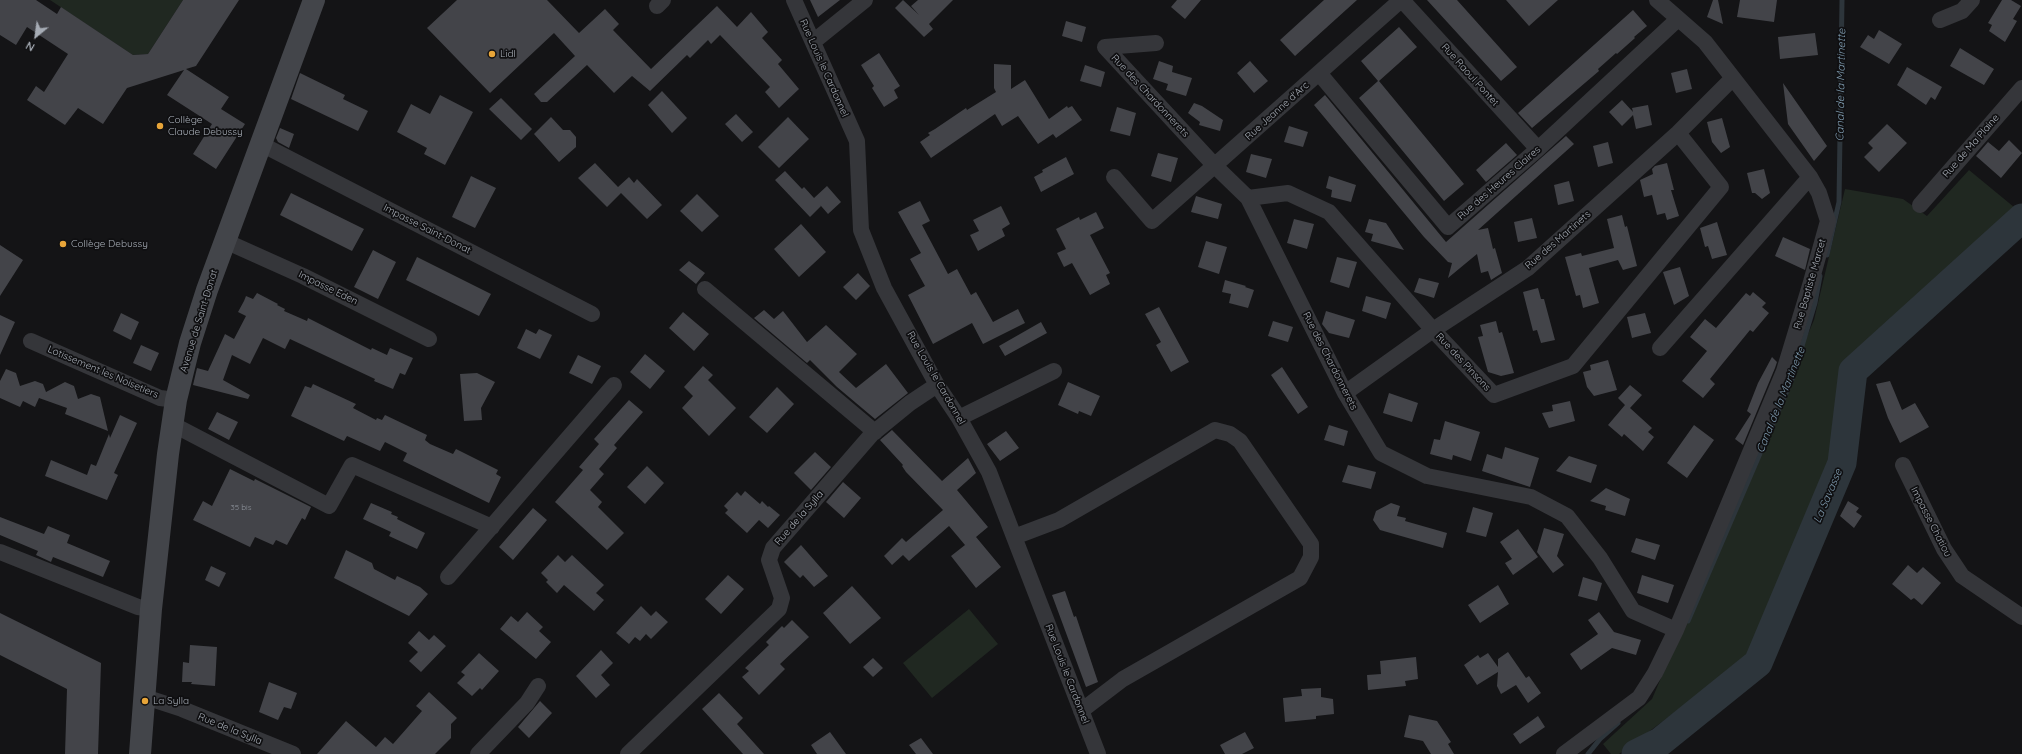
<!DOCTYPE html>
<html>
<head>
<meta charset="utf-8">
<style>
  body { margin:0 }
  #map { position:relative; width:2022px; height:754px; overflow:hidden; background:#141416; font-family:Quicksand,sans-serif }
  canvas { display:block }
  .north { position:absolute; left:16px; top:16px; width:40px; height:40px; -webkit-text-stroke:3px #0f0f11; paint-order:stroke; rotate:209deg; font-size:11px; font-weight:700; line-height:16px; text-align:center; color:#a6acb5 }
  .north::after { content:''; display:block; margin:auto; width:14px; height:18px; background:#a6acb5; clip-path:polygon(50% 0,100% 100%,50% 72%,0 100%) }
</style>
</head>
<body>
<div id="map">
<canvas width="2022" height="754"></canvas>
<div class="north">N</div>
</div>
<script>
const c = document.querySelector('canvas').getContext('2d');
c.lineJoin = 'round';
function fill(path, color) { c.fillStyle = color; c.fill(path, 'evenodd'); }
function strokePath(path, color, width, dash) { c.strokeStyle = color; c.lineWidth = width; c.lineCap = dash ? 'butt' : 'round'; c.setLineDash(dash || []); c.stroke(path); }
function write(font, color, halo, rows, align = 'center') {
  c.font = font + ' Quicksand,sans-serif'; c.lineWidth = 3.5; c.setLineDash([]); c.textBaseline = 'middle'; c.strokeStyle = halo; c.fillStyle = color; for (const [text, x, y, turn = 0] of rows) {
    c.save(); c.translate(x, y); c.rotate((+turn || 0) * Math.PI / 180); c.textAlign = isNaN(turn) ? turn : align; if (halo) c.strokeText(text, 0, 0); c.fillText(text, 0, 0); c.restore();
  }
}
const green = new Path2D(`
  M50,0H183L148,54L133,55Z
  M1969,170L2020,212L1844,365L1837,462L1750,656L1619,754H1611L1603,744L1652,699L1814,320L1845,189L1903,199L1927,216Z
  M969,609L998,644L932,698L903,663Z`);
const stream = new Path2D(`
  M1827,255L1839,202L1842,0
  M1688,621L1792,379L1815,303L1820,276
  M1588,754L1600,739L1618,723`);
const river = new Path2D(`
  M1636,754L1660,742L1758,663L1842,463L1853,371L2022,218`);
const building = new Path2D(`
  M0,0H36L57,14L61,7L133,55L148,54L183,0H239L196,66L186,69L229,97L221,109L245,124L216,169L193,154L212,124L167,95L184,70L127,88L103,124L78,108L65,125L27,100L36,86L44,92L68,54L27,27L16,45L0,35Z
  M457,0H547L579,33L605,9L619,24L613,30L651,69L717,6L737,27L751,12L768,32L762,38L782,60L778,64L799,89L779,108L765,92L770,87L720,35L711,44L708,40L690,58L687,55L650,91L632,76L614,93L587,65L547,102H541L534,94L575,56L554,33L490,93L427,28Z
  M810,0H840L818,17Z
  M903,0L919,15L911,6L918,0H953L929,24L933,29L924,37L895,8Z
  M1177,0H1201L1185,19L1171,7Z
  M1324,0H1357L1295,56L1280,40Z
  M1427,0H1457L1517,67L1501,81Z
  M1506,0H1558L1529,26Z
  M1713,0H1718L1723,24L1707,17Z
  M1740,0H1777L1774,22L1737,17Z
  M2002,0H2011L2021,6L2013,19L2017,21L2005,42L1989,31L1992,25L1988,23Z
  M1633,10L1647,26L1634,37L1635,38L1617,54L1616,53L1598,69L1599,71L1532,128L1518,113Z
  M1066,21L1086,27L1082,42L1062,36Z
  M1399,27L1417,47L1379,81L1464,184L1444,201L1359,98L1378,81L1361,61Z
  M1879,30L1902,44L1889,64L1860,47L1868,35L1874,39Z
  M1815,33L1818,55L1780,59L1778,37Z
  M1960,48L1994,69L1984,85L1950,66Z
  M879,53L900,86L894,90L898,98L884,107L872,88L874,86L861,65Z
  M1159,61L1173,66L1172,72L1192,78L1186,96L1166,90L1168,84L1153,79Z
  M1250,61L1268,81L1254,93L1237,73Z
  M994,64L1011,65V89L1025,80L1049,119L1067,106L1068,108L1072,106L1082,120L1056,138L1053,134L1038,144L1018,116L1002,126L995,114L931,158L920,142L930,135L928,133L935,129L966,108L967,110L996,92L994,88Z
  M1085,65L1105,72L1101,87L1080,81Z
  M1907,67L1942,87L1935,100L1931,97L1926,105L1897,85Z
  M1687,69L1692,89L1676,93L1671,73Z
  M300,73L345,95L343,99L368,111L358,131L291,99Z
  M1783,83L1827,146L1814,161L1788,124Z
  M662,91L687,118L672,133L648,105Z
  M440,95L473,112L445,165L424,154L427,148L397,132L411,104L430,114Z
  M1325,95L1446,242L1566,136L1574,144L1478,230L1488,228L1493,249L1495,248L1502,273L1491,280L1488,271L1481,273L1477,254L1448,278L1452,263L1448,262L1424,237L1314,105Z
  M501,98L532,129L521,140L489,109Z
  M1622,100L1633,112L1632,108L1648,105L1652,125L1636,129L1633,115L1622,126L1609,112Z
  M1194,103L1202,106L1223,120L1220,131L1199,125L1200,122L1188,113Z
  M1117,107L1136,113L1130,136L1110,131Z
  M736,114L753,132L742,142L725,124Z
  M551,117L563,130H570L576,137V147L559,162L534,134Z
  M788,117L809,139L779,168L758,147Z
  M1722,118L1730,147L1721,153L1712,142L1707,122Z
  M1887,124L1907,143L1879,172L1864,157L1873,148L1868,143Z
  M1289,126L1308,132L1303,147L1284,142Z
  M280,128L294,134L289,148L278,142L276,138Z
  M2009,140L2022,153L2001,178L1976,156L1988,142L1999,151Z
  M1608,142L1613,163L1598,167L1593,146Z
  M1506,143L1517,155L1486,182L1476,170Z
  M1158,153L1178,158L1171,182L1151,176Z
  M1251,154L1272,159L1266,178L1246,172Z
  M1066,157L1074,174L1041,192L1034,177L1043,172L1042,170Z
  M595,163L618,187L629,177L634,183L637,179L662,205L647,219L621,193L607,207L578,178Z
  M1667,163L1674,190H1671L1679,216L1667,220L1665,213L1657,215L1652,195L1644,197L1640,180L1653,174L1652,169L1655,166Z
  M1764,169L1770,193L1762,199L1755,193H1752L1747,173Z
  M785,171L802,189L804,187L814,198L827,186L841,202L828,214L815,199L821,206L810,217L775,180Z
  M471,176L496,188L475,228L452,217Z
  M1329,176L1356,185L1351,202L1331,197L1332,190L1326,188Z
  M1569,181L1574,201L1558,205L1554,185Z
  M291,193L364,229L352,251L280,215Z
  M697,194L719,216L702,232L680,211Z
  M1196,196L1222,204L1218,219L1191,212Z
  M920,201L930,221L922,225L948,274L957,269L971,295L976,292L993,322L1018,309L1025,323L983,344L972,323L933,344L908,295L925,286L910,259L921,253L898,212Z
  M1001,206L1010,224L1002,229L1005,236L978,251L970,235L979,231L973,220Z
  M1096,212L1104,228L1090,235L1110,273L1106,275L1110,284L1090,295L1072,263L1064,267L1057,253L1066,249L1056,229L1079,217L1080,220Z
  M1622,215L1625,227L1627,226L1637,266L1623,270L1618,260L1589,268L1599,303L1583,308L1580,295L1576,296L1565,257L1581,253L1582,256L1614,248L1607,219Z
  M1532,218L1537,238L1518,242L1514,222Z
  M1294,219L1314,224L1307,249L1287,243Z
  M1369,219L1386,223L1404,250L1371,241L1373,234L1365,232Z
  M1717,222L1727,255L1712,259L1708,246L1705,247L1700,228Z
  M801,224L826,252L799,277L774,249Z
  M1783,237L1810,249L1805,270L1775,256Z
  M1206,241L1227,247L1219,274L1198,267Z
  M0,245L23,260L0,296Z
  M373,250L396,262L378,299L354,287Z
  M417,257L491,294L479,316L406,280Z
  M1337,257L1357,262L1349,288L1330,282Z
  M689,261L705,273L696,284L679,270Z
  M1680,267L1689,296L1674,305L1663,272Z
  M858,273L870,286L856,300L843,287Z
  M1419,278L1439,283L1434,298L1414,292Z
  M1225,280L1246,286L1245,287L1254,290L1248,308L1229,303L1231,294L1222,292Z
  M1538,288L1541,299H1544L1555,340L1541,343L1537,330L1533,331L1523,292Z
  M1753,292L1766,303L1762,307L1769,313L1753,332L1750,330L1710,379L1715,384L1703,398L1682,381L1707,351L1690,337L1705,319L1716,328L1746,293L1750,296Z
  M257,293L278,304L277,305L285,309L284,311L307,321L308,318L371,350L372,348L387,355L390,348L413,358L405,375L400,373L393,389L374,381L375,379L290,339L285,349L263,338L250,364L232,355L223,380L250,395L248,399L193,385L197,368L208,371L225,334L234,339L246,316L238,312L244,301L246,296L253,299Z
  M1366,296L1391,303L1386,319L1362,311Z
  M1159,307L1189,362L1171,372L1156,345L1161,342L1145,314Z
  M764,310L774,319L783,311L807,342L826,325L857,354L839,372L856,388L886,364L908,393L875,419L837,387L810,360L807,363L754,318Z
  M1326,311L1355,320L1349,338L1329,333L1322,324Z
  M683,312L709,334L694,351L669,328Z
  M121,313L139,322L131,340L113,331Z
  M1645,313L1651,333L1632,338L1627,317Z
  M0,315L15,322L0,355Z
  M1273,321L1293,327L1288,342L1268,336Z
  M1496,321L1499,333L1502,332L1514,373L1501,376L1488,372L1478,337L1483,336L1480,325Z
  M1041,322L1047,333L1005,356L999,346Z
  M526,329L536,334L539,329L552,335L540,359L517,348Z
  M141,345L159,353L151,371L133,363Z
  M645,354L665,371L650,389L630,372Z
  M578,355L601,366L592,384L569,373Z
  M1772,357L1777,362L1775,368L1743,445L1735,439L1751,414L1747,411L1758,383Z
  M1608,360L1617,390L1594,396L1587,387L1583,372L1591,370L1590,365Z
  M703,366L713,375L708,380L736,408L709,436L682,408L693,396L684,387Z
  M1282,367L1308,407L1298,414L1271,375Z
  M6,369L16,373L20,386L35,381L43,384L46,392L65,382L74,386L78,399L91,394L100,397L108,431L65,414L67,408L39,398L35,407L23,401L20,407L0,398V381Z
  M477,373L495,382L481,408L482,420L464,421L460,374Z
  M1890,381L1902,410L1915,403L1929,427L1900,443L1888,418L1876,384Z
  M1068,382L1100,396L1091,416L1079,411L1078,414L1058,405Z
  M313,384L356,404L353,408L376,420L377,418L382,420L385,415L427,435L425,440L430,444L453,454L456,449L498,470L496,474L501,477L489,503L403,461L407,453L385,442L380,451L347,436L344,441L291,416L305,386L311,388Z
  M1630,385L1642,395L1630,408L1652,428L1648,432L1654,437L1643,451L1624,434L1622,437L1608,425L1625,405L1618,398Z
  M777,387L794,404L767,433L749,417Z
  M1389,393L1418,403L1412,422L1383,413Z
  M629,400L643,412L614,445L617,448L599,469L604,474L590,490L602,502L598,507L624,533L607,550L555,502L583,470L579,467L599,444L594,439Z
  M1570,401L1575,421L1549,428L1542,413L1553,411L1552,405Z
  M217,412L238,422L229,440L208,429Z
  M120,415L137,423L114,473L118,475L107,500L45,476L51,460L87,475L91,464L96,466L109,434L110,438Z
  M1445,421L1480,432L1471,461L1453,455L1452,460L1430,454L1434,439L1440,440Z
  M1329,425L1348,431L1344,446L1324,440Z
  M1694,425L1714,440L1687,478L1667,463Z
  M892,430L942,481L968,458L976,473L957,490L988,527L976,537L1001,567L976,588L951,556L965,545L949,526L909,561L903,555L892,565L884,556L902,538L906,542L943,510L906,472L902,466L903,465L880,440Z
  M1006,431L1019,448L1000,461L987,444Z
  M1505,447L1539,458L1530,487L1482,471L1487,454L1502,459Z
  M815,452L831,467L811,490L794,473Z
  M1569,456L1597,465L1591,483L1556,471Z
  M1348,465L1376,472L1371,489L1342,482Z
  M647,466L664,483L645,504L627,487Z
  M230,469L254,481L255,479L311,507L305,520L302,518L287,545L276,540L273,545L255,537L250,547L193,520L203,501L212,506Z
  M843,482L861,498L844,518L826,502Z
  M1606,488L1630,499L1625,516L1605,510L1606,506L1590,501Z
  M745,491L760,504L762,501L768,507L769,506L780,515L768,528L759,520L747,533L725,513L728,510L724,506L737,492L741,496Z
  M1848,501L1859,508L1856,512L1862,516L1854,528L1840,516Z
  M371,503L392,512L391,514L398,517L397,519L425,533L417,549L389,536L391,532L363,519Z
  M1391,503L1400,506L1397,516L1406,518L1405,521L1447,533L1443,548L1380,530L1373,520L1376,511Z
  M1473,507L1493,513L1486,537L1466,532Z
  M533,508L547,520L513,560L499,547Z
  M0,517L44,534L48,526L70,535L67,543L110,561L103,577L53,557L51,562L36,555L38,551L0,535Z
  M1544,528L1564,534L1557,556L1564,565L1553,573L1537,552Z
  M1518,529L1538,557L1513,575L1505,563L1512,559L1500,542Z
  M1636,538L1660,545L1655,560L1631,552Z
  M801,545L828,576L814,587L803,575L800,578L784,562Z
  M346,550L372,563L374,569L395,580L397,576L420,587L428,594L409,616L334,578Z
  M558,555L565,562L572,555L604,585L596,593L604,600L594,611L564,585L557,593L546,582L548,580L541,573Z
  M1908,565L1917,573L1923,567L1941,583L1922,605L1914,598L1911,600L1892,584Z
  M211,566L226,573L219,587L205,580Z
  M728,575L744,589L721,614L705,599Z
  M1642,575L1674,585L1668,603L1637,593Z
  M1583,577L1602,583L1597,601L1578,596Z
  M1498,585L1509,604L1480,623L1468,605Z
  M852,586L881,618L850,644L823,613Z
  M1065,591L1074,617L1076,616L1098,682L1086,687L1052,595Z
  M641,606L651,616L656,611L668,622L651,639L646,634L640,641L635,637L629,644L616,633Z
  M527,612L543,627L539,631L551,642L536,659L500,629L511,616L518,622Z
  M1599,612L1614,632L1641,640L1636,655L1612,648L1581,670L1570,654L1598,634L1588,620Z
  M0,613L101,663L98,754H65L67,689L0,655Z
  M792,620L809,637L780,664L785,669L759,695L742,677L749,671L745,668L769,645L766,642L782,626L784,628Z
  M419,631L429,640L434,635L446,646L421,672L409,661L418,652L408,643Z
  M190,645L217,647L215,686L191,684L192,682H182L183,662L189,663Z
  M601,650L613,663L601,675L610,685L596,698L576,676Z
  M1508,652L1526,678L1529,676L1541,693L1528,703L1516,685L1501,694L1497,686L1498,672L1477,685L1464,665L1478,655L1480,658L1488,653L1498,667V659Z
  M479,653L499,671L482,690L480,688L472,696L457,683L465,675L461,672Z
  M1416,657L1418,679L1405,681L1406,686L1368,690L1367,675L1381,674L1380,661Z
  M873,658L883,668L873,677L863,667Z
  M269,682L297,693L291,709L284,707L278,720L259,712Z
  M1321,688V697L1333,699L1334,714L1316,716V719L1285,722L1283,698L1302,696L1301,689Z
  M429,692L457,718L451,724V738L435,754H317L346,721L376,747L385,737L393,744L422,711L416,706Z
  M719,693L743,718L737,724L764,754H743L702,709Z
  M540,701L552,713L529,738L518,727Z
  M1409,715L1437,721L1451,742L1448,744L1454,754H1431L1423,741L1404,737Z
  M1538,716L1545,727L1520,744L1513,734Z
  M830,732L846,754H817L811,745Z
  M1245,732L1254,748L1242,754H1225L1220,745Z
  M921,738L933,754H916L909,745Z`);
const minor = new Path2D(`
  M794,0L857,141L861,230L884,288L937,385L959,418L989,472L1098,754
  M1402,0L1538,149
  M657,6L663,0
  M1940,20L1962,11L1972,0
  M813,42L865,0
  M1156,43L1105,47L1215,166L1248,198L1345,393L1381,453L1427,476L1531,497L1567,516L1600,558L1633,611L1676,630
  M1319,73L1448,227L1538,149L1678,19
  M261,144L592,314
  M1114,177L1152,221L1401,0
  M1248,198L1288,193L1329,212L1433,330L1494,395L1573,366L1721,187L1678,133
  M1920,205L2022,88
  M225,241L303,276L429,339
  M705,289L875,432
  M31,341L160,398L176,400
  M1660,348L1810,177
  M1345,393L1433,330L1528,268L1678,133L1733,78
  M959,418L1054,371
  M172,424L329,506L352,465L492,527
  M1903,465L1944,549L1962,576L2022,617
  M1014,537L1059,520L1215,430L1230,434L1240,441L1311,544V557L1300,578L1123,679L1081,711
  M0,552L138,607L151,609
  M448,577L614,385
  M145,697L182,709L293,754
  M478,754L527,703L538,686
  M628,754L779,609L782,598L769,560L773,548L872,434L910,403L937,385
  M1564,754L1639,698L1655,673L1676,630L1784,371L1811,282L1828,221L1819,193L1810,177L1705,42L1657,0`);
const secondary = new Path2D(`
  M140,754L151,609L168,454L176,400L190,343L207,290L314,0`);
const markers = [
  [492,54,4,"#e8a539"],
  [160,126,4,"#e8a539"],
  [63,244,4,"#e8a539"],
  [145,701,4,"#e8a539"]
];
const numberNames = [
  ["35 bis",241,508]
];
const poiNames = [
  ["Lidl",500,54],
  ["Collège",168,120],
  ["Claude Debussy",168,132],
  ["Collège Debussy",71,244],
  ["La Sylla",153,701]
];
const streetNames = [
  ["Rue Louis le Cardonnel",824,68,66],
  ["Rue Raoul Pontet",1470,75,48],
  ["Rue des Chardonnerets",1150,96,47],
  ["Rue Jeanne d'Arc",1277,111,-42],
  ["Rue de Ma Plaine",1971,146,-49],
  ["Rue des Heures Claires",1499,183,-41],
  ["Impasse Saint-Donat",427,229,27],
  ["Rue des Martinets",1558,240,-41],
  ["Rue Baptiste Marcet",1810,284,-74],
  ["Impasse Eden",328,288,26],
  ["Avenue de Saint-Donat",199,321,-73],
  ["Rue des Chardonnerets",1330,361,63],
  ["Rue des Pinsons",1463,362,47],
  ["Lotissement les Noisetiers",103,372,23],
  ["Rue Louis le Cardonnel",936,378,60],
  ["Rue de la Sylla",799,518,-49],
  ["Impasse Chatiou",1931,522,63],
  ["Rue Louis le Cardonnel",1067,674,69],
  ["Rue de la Sylla",230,729,22]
];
const waterNames = [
  ["Canal de la Martinette",1841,85,-89],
  ["Canal de la Martinette",1781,400,-68],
  ["La Savasse",1828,496,-67]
];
fill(green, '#202821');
strokePath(stream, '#2d353b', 5);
strokePath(river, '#2d353b', 29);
fill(building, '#434449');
strokePath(minor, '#35363a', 16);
strokePath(secondary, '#43454a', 22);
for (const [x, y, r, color] of markers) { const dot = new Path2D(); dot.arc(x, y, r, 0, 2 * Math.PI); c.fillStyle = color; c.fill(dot); strokePath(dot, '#0f0f11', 1.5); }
write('8px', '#8d929a', null, numberNames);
write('10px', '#a6acb5', '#0f0f11', poiNames, 'left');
write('10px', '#a6acb5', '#0f0f11', streetNames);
write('italic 11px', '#7f9baf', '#0f0f11', waterNames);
</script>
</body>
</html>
